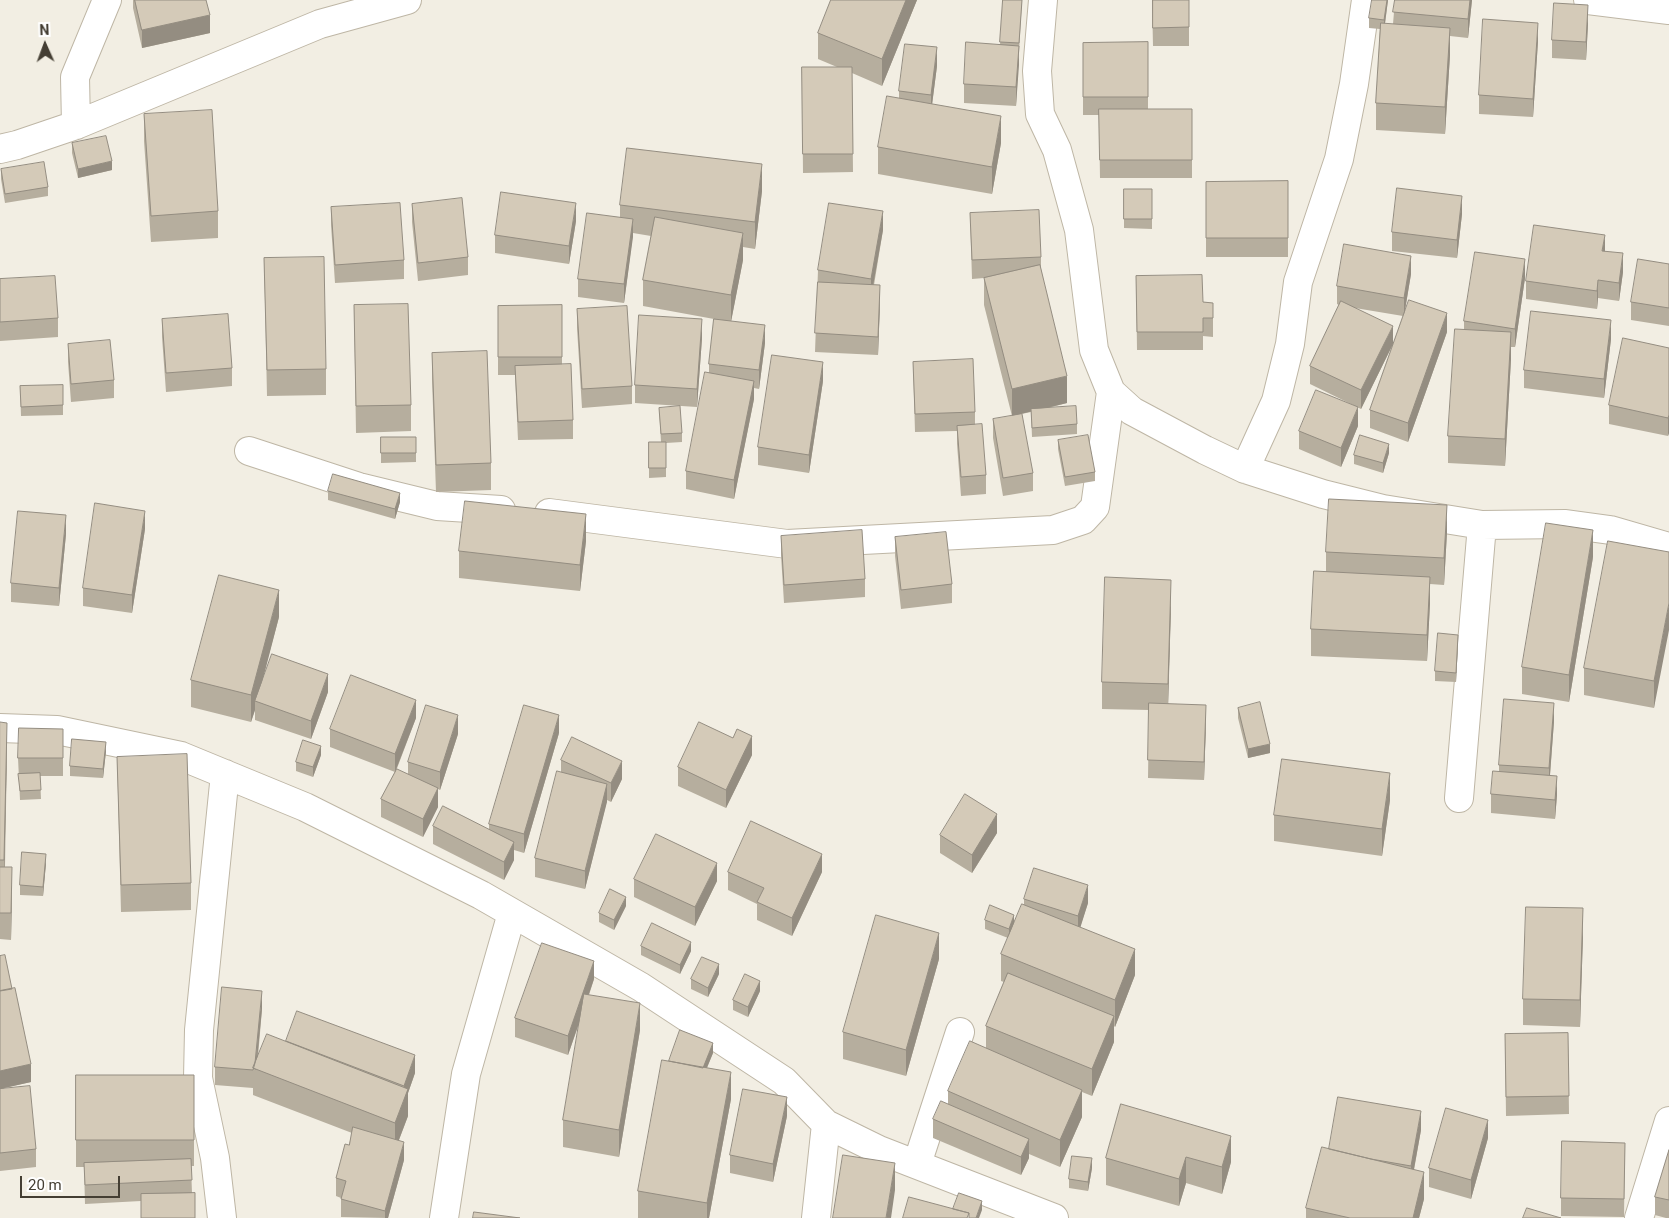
<!DOCTYPE html>
<html>
<head>
<meta charset="utf-8">
<style>
  body { margin:0 }
  #map { position:relative; width:1669px; height:1218px; overflow:hidden; background:#f2eee3; font-family:Roboto,sans-serif }
  canvas { display:block }
  .north { position:absolute; left:20px; top:20px; width:50px; height:50px; -webkit-text-stroke:4px #fff; paint-order:stroke; rotate:358deg; font-size:14px; font-weight:700; line-height:20px; text-align:center; color:#443e33 }
  .north::after { content:''; display:block; margin:auto; width:18px; height:22px; background:#443e33; clip-path:polygon(50% 0,100% 100%,50% 72%,0 100%) }
  .scale { position:absolute; left:20px; top:1176px; width:100px; height:22px; box-sizing:border-box; border:2px solid #443e33; border-top:0; padding-left:6px; font-size:15px; line-height:18px; white-space:nowrap; color:#443e33; -webkit-text-stroke:4px #fff; paint-order:stroke }
</style>
</head>
<body>
<div id="map">
<canvas width="1669" height="1218"></canvas>
<div class="north">N</div>
<div class="scale">20 m</div>
</div>
<script>
const c = document.querySelector('canvas').getContext('2d');
c.lineJoin = 'round';
function strokePath(path, color, width, dash) { c.strokeStyle = color; c.lineWidth = width; c.lineCap = dash ? 'butt' : 'round'; c.setLineDash(dash || []); c.stroke(path); }
function fill(path, color) { c.fillStyle = color; c.fill(path, 'evenodd'); }
const street = new Path2D(`
  M1043,0L1037,71L1040,114L1057,150L1079,230L1094,350L1111,392L1132,411L1205,450L1245,469L1323,494L1383,509L1482,525L1566,524L1610,530L1669,547
  M1588,0L1669,10
  M76,125L75,77L107,0
  M0,149L17,145L76,125L320,24L407,0
  M249,451L359,487L437,506L501,510
  M1245,469L1276,401L1290,344L1298,282L1339,159L1354,84L1366,0
  M549,513L787,544L1053,530L1083,520L1095,507L1111,392
  M0,728L57,730L181,756L305,807L481,895L641,987L784,1081L826,1124L879,1150L1054,1218
  M1459,798L1482,525
  M917,1164L960,1032
  M222,1218L215,1158L198,1078L199,1030L225,774
  M444,1218L466,1074L512,913
  M816,1218L826,1124
  M1639,1218L1669,1121`);
const wall = new Path2D(`
  M133,0H206L210,33L142,48L133,8Z
  M831,0H917L882,86L852,73L853,172L803,173L802,67H837L818,59V33Z
  M1003,0H1022L1016,106L964,103V84L1000,45Z
  M1152,0H1189V46H1153Z
  M1388,0L1385,24H1393L1395,0H1472L1468,38L1450,36V55L1445,134L1376,130V103L1380,29L1369,28V18Z
  M1588,24L1586,60L1552,58V40Z
  M1538,41L1533,117L1479,114V95Z
  M1148,42V109H1192V178H1100L1099,115H1083V43Z
  M937,66L932,104L1001,143L992,194L878,174V147L899,98V91Z
  M144,114L218,211V238L151,242L144,141Z
  M72,143L112,170L78,178L72,153Z
  M1,169L48,187V196L5,203L1,179Z
  M1288,181V257H1206V182Z
  M1124,189H1152V229L1124,228Z
  M762,191L755,249L743,247V260L731,321L765,343L759,389L754,388V399L734,499L686,489V471L709,372V364L714,319L643,306V280L651,236L633,233L624,303L578,297V279L620,217V205Z
  M412,204L468,257V275L418,281L412,222Z
  M331,207L404,260V279L335,283L331,225Z
  M970,213L1041,257V269L1067,403L1048,408L1077,424V434L1032,437L1031,412L1012,416L984,305V278L972,279Z
  M1462,214L1457,258L1392,251V232Z
  M576,221L569,264L495,253V235Z
  M883,230L874,285L880,303L878,355L815,352L818,270Z
  M1605,251L1623,272L1619,301L1598,298L1597,309L1526,299V281Z
  M264,258L326,369V395L267,396Z
  M1669,264V326L1631,320V302Z
  M1411,274L1405,310L1447,332L1408,442L1370,428V410L1403,316L1355,308L1393,344L1361,409L1310,384V366L1339,305L1337,304V286Z
  M1136,276L1203,302L1213,303V337L1203,336V350H1137Z
  M1525,278L1515,347H1511V359L1505,466L1448,463V436L1464,330V321Z
  M0,279L58,318V337L0,341Z
  M354,305L411,405V431L356,433Z
  M562,305V364L573,420V439L518,440L515,375H498V306Z
  M577,309L632,386V404L582,408L577,328Z
  M162,319L232,368V386L166,392L162,337Z
  M702,338L697,407L635,403V385Z
  M1611,339L1604,398L1524,388V370Z
  M68,344L114,380V398L71,402L68,362Z
  M1669,348V433L1668,436L1609,424V405Z
  M432,353L491,463V490L436,492L432,379Z
  M913,362L975,412V424L986,475V494L961,496L957,444V431L915,432Z
  M823,381L809,473L758,465V447Z
  M63,385V415L21,416L20,386Z
  M659,408L682,433V442L666,443V477L649,478V442H661Z
  M993,419L1033,473V491L1003,496L993,438Z
  M1358,426L1341,467L1299,449V431Z
  M381,437H416V462L381,463Z
  M1058,440L1095,472V481L1065,486L1058,449Z
  M1389,453L1383,473L1354,464V455Z
  M328,491L400,502L395,519L328,500Z
  M145,529L132,613L83,606V588Z
  M1447,532L1444,585L1430,584V603L1427,661L1311,656V629L1326,572V552Z
  M66,534L59,606L11,602V583Z
  M781,536L865,579V597L784,603L781,555Z
  M895,537L952,584V603L901,609L895,556Z
  M586,541L580,591L459,578V551Z
  M1669,552L1654,708L1584,695V668Z
  M1593,557L1569,702L1522,694V667Z
  M1171,606L1168,703L1206,723L1204,780L1148,778L1149,710L1102,709V682Z
  M279,617L262,680L328,692L311,739L255,720V710L251,722L191,707V680Z
  M1458,644L1456,682L1435,681V671Z
  M1238,708L1270,753L1248,758L1238,718Z
  M416,718L396,771L408,774V762L458,734L440,790L438,789V807L423,837L381,817V799L395,772L330,747V729Z
  M1554,721L1550,776L1557,795L1555,819L1491,813V794L1499,771V765Z
  M0,722L7,749L5,867L12,894L11,940L0,939Z
  M63,729V776H40L41,799L20,800L18,758Z
  M559,733L524,853L514,850V860L504,880L433,844V826L489,829V824Z
  M733,738L752,755L726,808L678,786V767Z
  M106,751L103,778L70,776V766Z
  M321,755L313,777L296,771V762Z
  M117,757L191,883V910L121,912Z
  M561,760L622,779L611,802L607,800L585,889L535,877V858L561,772Z
  M1390,800L1382,856L1274,841V815Z
  M997,833L972,873L940,853V835Z
  M46,863L43,896L20,895V885Z
  M728,872H822L792,936L757,920V904L728,890Z
  M634,879L717,881L695,926L634,897Z
  M1024,899L1088,903L1080,927L1135,975L1115,1027L1114,1026V1042L1092,1096L1082,1092V1117L1060,1167L1029,1154V1158L1021,1175L933,1138V1119L948,1104V1091L986,1048V1026L1004,982L1001,981V954L1008,938L985,929V920L1014,922L1024,905Z
  M626,906L614,930L599,922V913Z
  M1583,935L1580,1027L1523,1025V999Z
  M641,946L691,951L680,974L641,955Z
  M0,956L31,1082L4,1088L36,1149V1167L0,1171Z
  M939,959L906,1076L843,1059V1032Z
  M719,974L708,997L691,989V979Z
  M594,979L589,995L640,1030L619,1157L563,1147V1120L580,1021L568,1055L515,1037V1018Z
  M760,991L748,1017L733,1010V1000Z
  M262,1009L258,1057L286,1041L415,1073L408,1093V1116L399,1140L404,1160L388,1218L341,1217V1198L336,1196V1178L349,1145L352,1133L253,1095V1088L215,1085V1067Z
  M1568,1033L1569,1114L1506,1116L1505,1034Z
  M713,1053L707,1068L731,1099L709,1218H638V1191L669,1061Z
  M76,1075H194V1166H191L192,1193L195,1218H141V1201L85,1204L84,1167H76Z
  M1121,1104L1231,1162L1222,1194L1186,1183L1179,1206L1106,1185V1158Z
  M787,1116L773,1182L730,1173V1155Z
  M1421,1130L1414,1170L1424,1199L1419,1218H1306V1208Z
  M1488,1138L1471,1199L1429,1187V1168Z
  M1625,1143L1624,1217L1561,1216V1198Z
  M1669,1150V1218H1666L1655,1215V1197Z
  M1092,1168L1088,1191L1069,1188V1179Z`);
const shadedWall = new Path2D(`
  M906,0H917L882,86V59Z
  M1387,0H1388L1384,30V20Z
  M1470,0H1472L1468,38V19Z
  M1588,5V24L1586,60V42Z
  M210,15V33L142,48V30Z
  M1538,23V41L1533,117V99Z
  M1450,28V55L1445,134V107Z
  M1019,46V65L1016,106V87Z
  M937,47V66L931,113V95Z
  M1001,116V143L992,194V167Z
  M112,161V170L78,178V169Z
  M762,164V191L755,249V222Z
  M1462,196V214L1457,258V240Z
  M576,203V221L569,264V246Z
  M883,211V230L871,297V279Z
  M633,219V237L624,303V284Z
  M743,233V260L731,322V295Z
  M1605,235V253L1602,251Z
  M1623,253V272L1619,301V283Z
  M1411,256V274L1404,316V298Z
  M1525,259V278L1515,347V329Z
  M1598,280V298L1597,309V291Z
  M880,285V303L878,355V337Z
  M1447,313V332L1408,442V423Z
  M702,319V338L697,407V389Z
  M1611,320V339L1604,398V379Z
  M765,325V343L759,389V370Z
  M1393,326V344L1361,409V390Z
  M1511,332V359L1505,466V439Z
  M823,362V381L809,473V455Z
  M1067,376V403L1012,416V389Z
  M754,381V399L734,499V480Z
  M1358,407V426L1341,467V448Z
  M1669,415V433L1668,436V418Z
  M1389,444V453L1383,473V463Z
  M400,493V502L395,519V509Z
  M1447,505V532L1444,585V558Z
  M145,511V529L132,613V595Z
  M586,514V541L580,591V565Z
  M66,515V534L59,606V588Z
  M1593,530V557L1569,702V675Z
  M1430,577V603L1427,661V635Z
  M1171,580V606L1168,710V684Z
  M279,590V617L257,702L255,701V710L251,722V695Z
  M1669,603V630L1654,708V681Z
  M1458,635V644L1456,682V673Z
  M328,674V692L311,739V721Z
  M416,700V718L395,772V754Z
  M1554,703V721L1549,787V768Z
  M1206,705V723L1204,780V762Z
  M458,715V734L440,790V772Z
  M559,715V733L524,853V834Z
  M7,723V749L4,886V860Z
  M752,736V755L726,808V790Z
  M106,742V751L103,778V769Z
  M1270,744V753L1248,758V749Z
  M321,746V755L313,777V767Z
  M622,761V779L611,802V783Z
  M1390,773V800L1382,856V829Z
  M1557,776V795L1555,819V800Z
  M607,784V802L585,889V871Z
  M438,788V807L423,837V819Z
  M997,814V833L972,873V855Z
  M514,842V860L504,880V862Z
  M46,854V863L43,896V887Z
  M822,854V872L792,936V918Z
  M717,863V881L695,926V907Z
  M12,867V894L11,940V913Z
  M1088,885V903L1078,935V916Z
  M626,897V906L614,930V920Z
  M1583,908V935L1580,1027V1000Z
  M1014,915V924L1009,938V929Z
  M939,933V959L906,1076V1050Z
  M691,942V951L680,974V965Z
  M1135,949V975L1115,1027V1000Z
  M594,961V979L568,1055V1036Z
  M719,964V974L708,997V988Z
  M760,981V991L748,1017V1007Z
  M262,991V1009L256,1070L255,1069Z
  M640,1003V1030L619,1157V1130Z
  M1114,1016V1042L1092,1096V1069Z
  M713,1043V1053L700,1084V1075Z
  M415,1055V1073L408,1093V1116L395,1150V1123L404,1100V1086Z
  M31,1064V1082L0,1089V1071Z
  M731,1072V1099L709,1218H707V1203Z
  M1082,1090V1117L1060,1167V1140Z
  M787,1097V1116L773,1182V1164Z
  M1421,1111V1130L1411,1185V1166Z
  M1488,1120V1138L1471,1199V1180Z
  M1231,1136V1162L1222,1194V1167Z
  M1029,1139V1158L1021,1175V1157Z
  M404,1142V1160L388,1218H385V1211Z
  M1186,1157V1183L1179,1206V1179Z
  M1092,1158V1168L1088,1191V1182Z
  M895,1163V1190L891,1218H886Z
  M1424,1172V1199L1419,1218H1413Z
  M982,1201V1210L979,1218H976Z`);
const building = new Path2D(`
  M135,0H206L210,15L142,30Z
  M831,0H906L882,59L818,33Z
  M1003,0H1022L1019,43L1000,42Z
  M1153,0H1189V27L1153,28Z
  M1372,0H1387L1384,20L1369,18Z
  M1395,0H1470L1468,19L1393,12Z
  M1554,3L1588,5L1586,42L1552,40Z
  M1483,19L1538,23L1533,99L1479,95Z
  M1381,23L1450,28L1445,107L1376,103Z
  M966,42L1019,46L1016,87L964,84Z
  M1148,42V97H1083V43Z
  M905,44L937,47L931,95L899,91Z
  M802,67H852L853,154H803Z
  M887,96L1001,116L992,167L878,147Z
  M1099,109H1192V160H1100Z
  M212,110L218,211L151,216L144,114Z
  M106,136L112,161L78,169L72,143Z
  M627,148L762,164L755,222L620,205Z
  M44,162L48,187L5,194L1,169Z
  M1288,181V238H1206V182Z
  M1397,188L1462,196L1457,240L1392,232Z
  M1124,189H1152V219H1124Z
  M501,192L576,203L569,246L495,235Z
  M462,198L468,257L418,263L412,204Z
  M400,203L404,260L335,265L331,207Z
  M829,203L883,211L871,279L818,270Z
  M1039,210L1041,257L972,260L970,213Z
  M587,213L633,219L624,284L578,279Z
  M655,217L743,233L731,295L643,280Z
  M1534,225L1605,235L1602,251L1623,253L1619,283L1598,280L1597,291L1526,281Z
  M1344,244L1411,256L1404,298L1337,286Z
  M1475,252L1525,259L1515,329L1464,321Z
  M324,257L326,369L267,370L264,258Z
  M1638,259L1669,264V308L1631,302Z
  M1040,265L1067,376L1012,389L984,278Z
  M1202,275L1203,302L1213,303V318H1203V332H1137L1136,276Z
  M55,276L58,318L0,322V279Z
  M818,282L880,285L878,337L815,333Z
  M1409,300L1447,313L1408,423L1370,410Z
  M1341,301L1393,326L1361,390L1310,366Z
  M408,304L411,405L356,406L354,305Z
  M562,305V357H498V306Z
  M627,306L632,386L582,389L577,309Z
  M1531,311L1611,320L1604,379L1524,370Z
  M228,314L232,368L166,373L162,319Z
  M639,315L702,319L697,389L635,385Z
  M714,319L765,325L759,370L709,364Z
  M1455,329L1511,332L1505,439L1448,436Z
  M1623,338L1669,348V415L1668,418L1609,405Z
  M110,340L114,380L71,384L68,344Z
  M487,351L491,463L436,465L432,353Z
  M772,355L823,362L809,455L758,447Z
  M973,359L975,412L915,414L913,362Z
  M571,364L573,420L518,422L515,366Z
  M705,372L754,381L734,480L686,471Z
  M63,385V405L21,407L20,386Z
  M1316,390L1358,407L1341,448L1299,431Z
  M680,406L682,433L661,434L659,408Z
  M1076,406L1077,424L1032,428L1031,409Z
  M1022,414L1033,473L1003,478L993,419Z
  M982,424L986,475L961,477L957,426Z
  M1088,435L1095,472L1065,477L1058,440Z
  M1360,435L1389,444L1383,463L1354,455Z
  M381,437H416V453H381Z
  M649,442H666V468H649Z
  M333,474L400,493L395,509L328,491Z
  M1329,499L1447,505L1444,558L1326,552Z
  M465,501L586,514L580,565L459,551Z
  M95,503L145,511L132,595L83,588Z
  M18,511L66,515L59,588L11,583Z
  M1546,523L1593,530L1569,675L1522,667Z
  M862,530L865,579L784,585L781,536Z
  M946,532L952,584L901,590L895,537Z
  M1608,541L1669,552V603L1654,681L1584,668Z
  M1314,571L1430,577L1427,635L1311,629Z
  M219,575L279,590L251,695L191,680Z
  M1105,577L1171,580L1168,684L1102,682Z
  M1438,633L1458,635L1456,673L1435,671Z
  M272,654L328,674L311,721L255,701Z
  M351,675L416,700L395,754L330,729Z
  M1504,699L1554,703L1549,768L1499,765Z
  M1260,702L1270,744L1248,749L1238,708Z
  M1149,703L1206,705L1204,762L1148,760Z
  M426,705L458,715L440,772L408,762Z
  M524,705L559,715L524,834L489,824Z
  M0,722L7,723L4,860H0Z
  M699,722L733,738L737,729L752,736L726,790L678,767Z
  M19,728L63,729V758H18Z
  M572,737L622,761L611,783L561,760Z
  M72,739L106,742L103,769L70,766Z
  M303,740L321,746L313,767L296,762Z
  M187,754L191,883L121,885L117,757Z
  M1282,759L1390,773L1382,829L1274,815Z
  M397,769L438,788L423,819L381,799Z
  M557,771L607,784L585,871L535,858Z
  M1493,771L1557,776L1555,800L1491,794Z
  M40,773L41,790L20,791L18,774Z
  M965,794L997,814L972,855L940,835Z
  M443,806L514,842L504,862L433,826Z
  M751,821L822,854L792,918L757,902L764,888L728,872Z
  M656,834L717,863L695,907L634,879Z
  M22,852L46,854L43,887L20,885Z
  M0,867H12L11,913H0Z
  M1034,868L1088,885L1078,916L1024,899Z
  M610,889L626,897L614,920L599,913Z
  M1022,904L1135,949L1115,1000L1001,954Z
  M990,905L1014,915L1009,929L985,920Z
  M1526,907L1583,908L1580,1000L1523,999Z
  M876,915L939,933L906,1050L843,1032Z
  M652,923L691,942L680,965L641,946Z
  M542,943L594,961L568,1036L515,1018Z
  M5,955L12,989L0,991V956Z
  M702,957L719,964L708,988L691,979Z
  M1008,973L1114,1016L1092,1069L986,1026Z
  M745,974L760,981L748,1007L733,1000Z
  M222,987L262,991L255,1063L253,1070L215,1067Z
  M15,988L31,1064L0,1071V991Z
  M584,994L640,1003L619,1130L563,1120Z
  M297,1011L415,1055L404,1086L286,1041Z
  M680,1030L713,1043L703,1068L669,1061Z
  M1568,1033L1569,1096L1506,1097L1505,1034Z
  M267,1034L408,1089L395,1123L253,1068Z
  M970,1041L1082,1090L1060,1140L948,1091Z
  M662,1060L731,1072L707,1203L638,1191Z
  M76,1075H194V1140H76Z
  M30,1086L36,1149L0,1153V1089Z
  M743,1089L787,1097L773,1164L730,1155Z
  M1338,1097L1421,1111L1411,1166L1371,1159L1329,1149Z
  M941,1101L1029,1139L1021,1157L933,1119Z
  M1121,1104L1231,1136L1222,1167L1186,1157L1179,1179L1106,1158Z
  M1446,1108L1488,1120L1471,1180L1429,1168Z
  M353,1127L404,1142L385,1211L341,1199L346,1181L336,1178L345,1144L349,1145Z
  M1562,1141L1625,1143L1624,1199L1561,1198Z
  M1322,1147L1424,1172L1413,1218H1350L1306,1208Z
  M1669,1150V1200L1655,1197Z
  M843,1155L895,1163L886,1218H833Z
  M1072,1156L1092,1158L1088,1182L1069,1179Z
  M191,1159L192,1180L85,1185L84,1163Z
  M195,1193V1218H141V1194Z
  M959,1193L982,1201L976,1218H969V1213L953,1209Z
  M909,1197L969,1213L967,1218H903Z
  M1527,1208L1561,1218H1523Z
  M474,1212L520,1218H473Z`);
strokePath(street, '#beb6a5', 30);
strokePath(street, '#fff', 28);
fill(wall, '#b6ae9e');
fill(shadedWall, '#948d81');
fill(building, '#d4cab8');
strokePath(building, '#948d81', 1);
</script>
</body>
</html>
